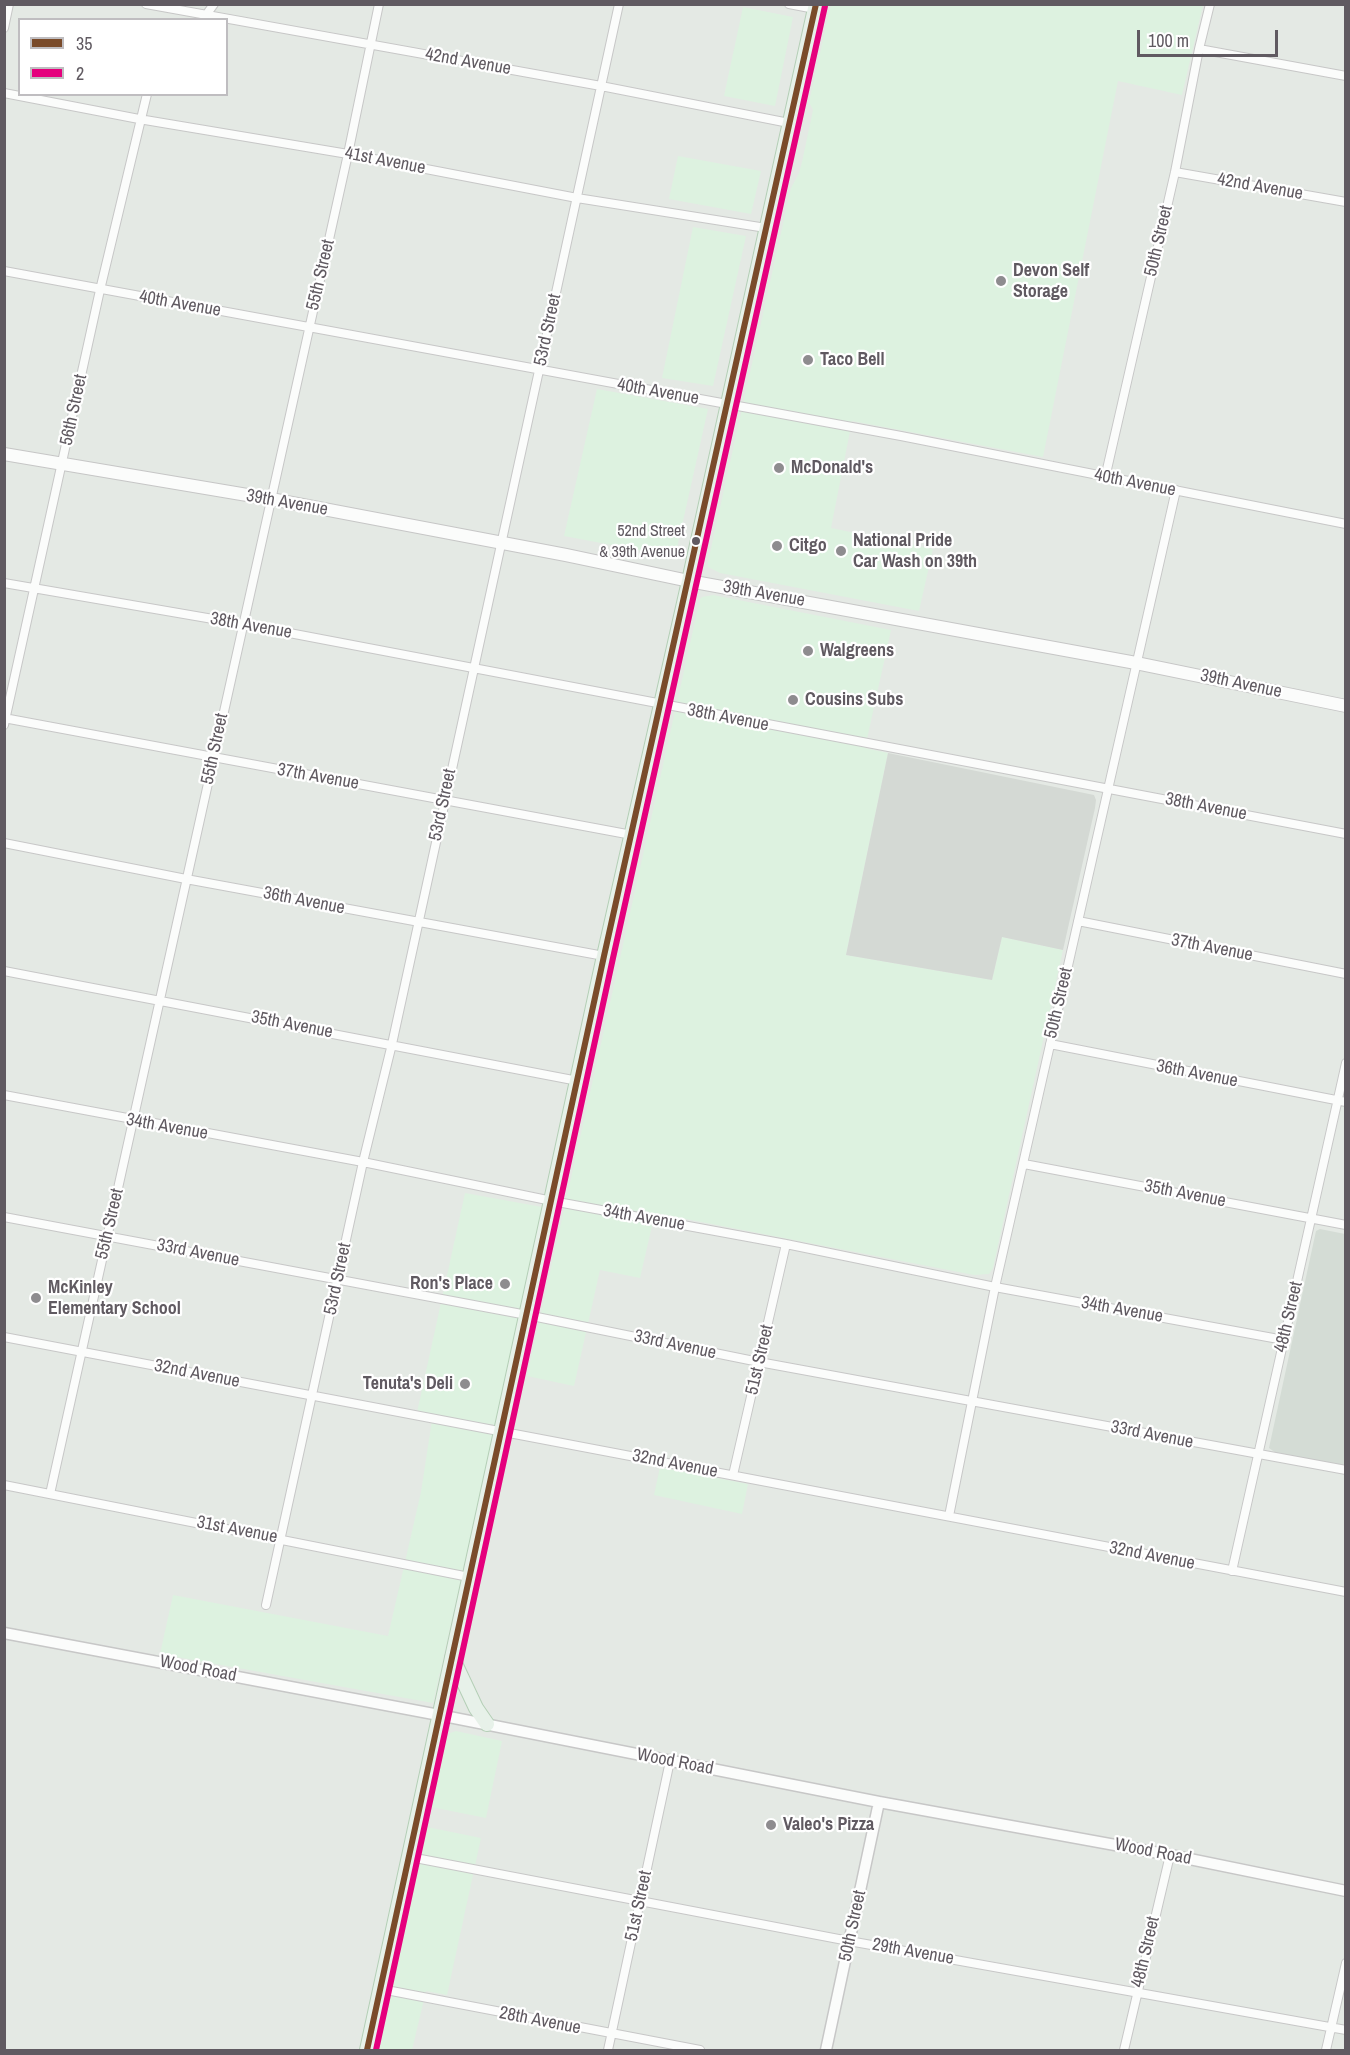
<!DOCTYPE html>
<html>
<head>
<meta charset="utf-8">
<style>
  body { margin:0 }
  #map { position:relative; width:1350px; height:2055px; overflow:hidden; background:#e4e9e4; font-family:"Archivo Narrow",sans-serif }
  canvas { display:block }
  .frame { position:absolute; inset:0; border:6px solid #605a61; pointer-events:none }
  .legend { position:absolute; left:18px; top:18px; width:210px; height:78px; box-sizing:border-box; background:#fff; border:2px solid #bfbdc0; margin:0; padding:8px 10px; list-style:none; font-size:18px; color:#605a61 }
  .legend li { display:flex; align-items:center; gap:12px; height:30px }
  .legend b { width:30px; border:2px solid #bfbdc0 }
  .scale { position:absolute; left:1137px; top:30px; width:141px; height:27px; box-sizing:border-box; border:3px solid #605a61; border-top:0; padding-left:8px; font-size:18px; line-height:21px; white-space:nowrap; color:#605a61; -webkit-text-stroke:4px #fff; paint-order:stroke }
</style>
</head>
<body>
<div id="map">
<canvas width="1350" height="2055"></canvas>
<div class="frame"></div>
<ul class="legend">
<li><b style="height:8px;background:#7a4b2a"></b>35</li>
<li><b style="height:8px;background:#e5007d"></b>2</li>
</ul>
<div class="scale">100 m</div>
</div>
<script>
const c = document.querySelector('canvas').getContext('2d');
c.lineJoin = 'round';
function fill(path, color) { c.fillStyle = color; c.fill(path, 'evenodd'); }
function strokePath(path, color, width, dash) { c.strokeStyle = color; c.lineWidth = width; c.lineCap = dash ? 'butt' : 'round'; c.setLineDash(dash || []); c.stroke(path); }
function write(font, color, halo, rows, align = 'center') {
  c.font = font + ' "Archivo Narrow",sans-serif'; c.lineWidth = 4.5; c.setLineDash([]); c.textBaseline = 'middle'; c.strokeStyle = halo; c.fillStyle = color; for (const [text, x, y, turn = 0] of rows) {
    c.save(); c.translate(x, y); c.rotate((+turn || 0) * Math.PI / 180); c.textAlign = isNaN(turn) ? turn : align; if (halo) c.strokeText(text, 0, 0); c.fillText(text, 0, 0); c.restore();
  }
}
const commercial = new Path2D(`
  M831,5H1203L1182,95L1118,81L1043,457L852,421L831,528L933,549L919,611L720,573L708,567V562L791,188L799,173L802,162L813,110L809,102Z
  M743,7L793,17L775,106L724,96Z
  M678,156L761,171L751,214L669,199Z
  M693,227L746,236L713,386L662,378Z
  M597,389L708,409L675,557L564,536Z
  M713,595L891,630L865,748L888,753L846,955L992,980L1002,937L1063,950L993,1268L989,1274L974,1275L655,1213L640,1278L600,1270L574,1386L527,1376L700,599L702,597Z
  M465,1193L542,1207L539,1231L433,1703L160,1654L173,1595L388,1636L421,1492L432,1420L416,1417Z
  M660,1467L748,1484L742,1514L654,1495Z
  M456,1731L502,1741L486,1818L431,1807L447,1740L450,1733Z
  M427,1827L481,1838L447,1995L426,1991L412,2050H378Z`);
const industrial = new Path2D(`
  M888,753L1094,795L1096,800L1095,808L1063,950L1002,937L992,980L846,955Z`);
const education = new Path2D(`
  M1320,1229L1345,1234V1466L1276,1453L1269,1448L1316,1231Z`);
const minor = new Path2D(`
  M146,4L601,86L789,123
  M789,4L815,9
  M206,15L214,4
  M4,28L9,4
  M1199,49L1346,76
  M4,93L139,119L348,154L577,198L766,228
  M1175,172L1346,202
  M4,271L901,436L1346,524
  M1105,478L1175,172L1199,49L1210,4
  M4,583L242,624L1346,834
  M4,718L632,835
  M4,725L100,290L147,94
  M4,843L186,879L604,956
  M1078,921L1346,974
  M4,971L578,1081
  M1050,1044L1346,1102
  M4,1095L363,1162L552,1201L786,1244L995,1287L1284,1340
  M1024,1164L1346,1225
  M4,1217L527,1315L759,1362L1346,1470
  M4,1337L1346,1592
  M733,1475L786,1244
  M4,1485L469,1577
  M50,1494L348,154L379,4
  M949,1516L995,1287L1176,490
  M1232,1571L1346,1063
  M266,1605L363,1162L392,1044L619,4
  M410,1857L849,1941L1346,2030
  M381,1989L700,2050
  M608,2050L670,1761
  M1124,2050L1170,1855
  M1326,2050L1346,1963`);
const tertiary = new Path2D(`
  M4,1633L439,1715L879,1802L1170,1855L1346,1891
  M826,2050L879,1802`);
const secondary = new Path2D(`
  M4,454L271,499L566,555L689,581L1136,663L1346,706`);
const primary = new Path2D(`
  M452,1657L476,1708L487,1724
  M367,2050L604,956L689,581L816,4`);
const bus1 = new Path2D(`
  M367,2050L604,956L816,4`);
const bus2 = new Path2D(`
  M376,2050L613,958L825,6`);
const markers = [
  [1001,281,6,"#8e8c8f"],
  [808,360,6,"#8e8c8f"],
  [779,468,6,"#8e8c8f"],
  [696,541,5,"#605a61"],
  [777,546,6,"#8e8c8f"],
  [841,551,6,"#8e8c8f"],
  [808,651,6,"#8e8c8f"],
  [793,700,6,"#8e8c8f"],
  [505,1284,6,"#8e8c8f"],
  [36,1298,6,"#8e8c8f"],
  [465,1384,6,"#8e8c8f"],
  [771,1825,6,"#8e8c8f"]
];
const busNames = [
  ["52nd Street",685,532],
  ["& 39th Avenue",685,553]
];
const streetNames = [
  ["42nd Avenue",468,62,10],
  ["41st Avenue",385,161,11],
  ["42nd Avenue",1260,187,10],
  ["50th Street",1159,241,-77],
  ["55th Street",321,275,-77],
  ["40th Avenue",180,304,10],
  ["53rd Street",548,330,-78],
  ["40th Avenue",658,392,10],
  ["56th Street",74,410,-78],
  ["40th Avenue",1135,483,11],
  ["39th Avenue",287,503,10],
  ["39th Avenue",764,594,10],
  ["38th Avenue",251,626,10],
  ["39th Avenue",1241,684,12],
  ["38th Avenue",728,718,11],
  ["55th Street",215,749,-78],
  ["37th Avenue",318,777,10],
  ["53rd Street",443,805,-78],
  ["38th Avenue",1206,807,11],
  ["36th Avenue",304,901,11],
  ["37th Avenue",1212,948,11],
  ["50th Street",1059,1003,-77],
  ["35th Avenue",292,1025,11],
  ["36th Avenue",1197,1074,11],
  ["34th Avenue",167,1127,10],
  ["35th Avenue",1185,1194,11],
  ["34th Avenue",644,1218,10],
  ["55th Street",110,1224,-77],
  ["33rd Avenue",198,1253,11],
  ["53rd Street",338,1279,-78],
  ["34th Avenue",1122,1310,10],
  ["48th Street",1289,1317,-77],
  ["33rd Avenue",675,1345,12],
  ["51st Street",760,1360,-77],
  ["32nd Avenue",197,1374,11],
  ["33rd Avenue",1152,1435,11],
  ["32nd Avenue",675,1464,11],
  ["31st Avenue",237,1530,11],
  ["32nd Avenue",1152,1556,11],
  ["Wood Road",198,1669,11],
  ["Wood Road",675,1762,11],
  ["Wood Road",1153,1852,11],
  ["51st Street",639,1906,-78],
  ["50th Street",853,1926,-78],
  ["29th Avenue",913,1952,10],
  ["48th Street",1146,1952,-77],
  ["28th Avenue",540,2021,11]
];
const poiNames = [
  ["Devon Self",1013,271],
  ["Storage",1013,292],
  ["Taco Bell",820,360],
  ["McDonald's",791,468],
  ["National Pride",853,541],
  ["Car Wash on 39th",853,562],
  ["Citgo",789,546],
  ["Walgreens",820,651],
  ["Cousins Subs",805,700],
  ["Ron's Place",493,1284,"right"],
  ["McKinley",48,1288],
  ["Elementary School",48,1309],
  ["Tenuta's Deli",453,1384,"right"],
  ["Valeo's Pizza",783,1825]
];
fill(commercial, '#ddf2e0');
fill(industrial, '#d4d9d4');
fill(education, '#d4dcd5');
strokePath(minor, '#c7c7c7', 10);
strokePath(tertiary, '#c7c7c7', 13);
strokePath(secondary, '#c6c6c6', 14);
strokePath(primary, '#b4cfb6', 16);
strokePath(minor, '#fbfcfb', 8);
strokePath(tertiary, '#fbfcfb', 10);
strokePath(secondary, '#fbfcfb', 12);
strokePath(primary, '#e7f1e9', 14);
strokePath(bus1, '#7a4b2a', 6);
strokePath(bus2, '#e5007d', 6);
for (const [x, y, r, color] of markers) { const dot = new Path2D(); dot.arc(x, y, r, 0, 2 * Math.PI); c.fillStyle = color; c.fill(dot); strokePath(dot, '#fff', 2); }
write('16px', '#605a61', '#fff', busNames, 'right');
write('18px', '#605a61', '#fff', streetNames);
write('bold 18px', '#605a61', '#fff', poiNames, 'left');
</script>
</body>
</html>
